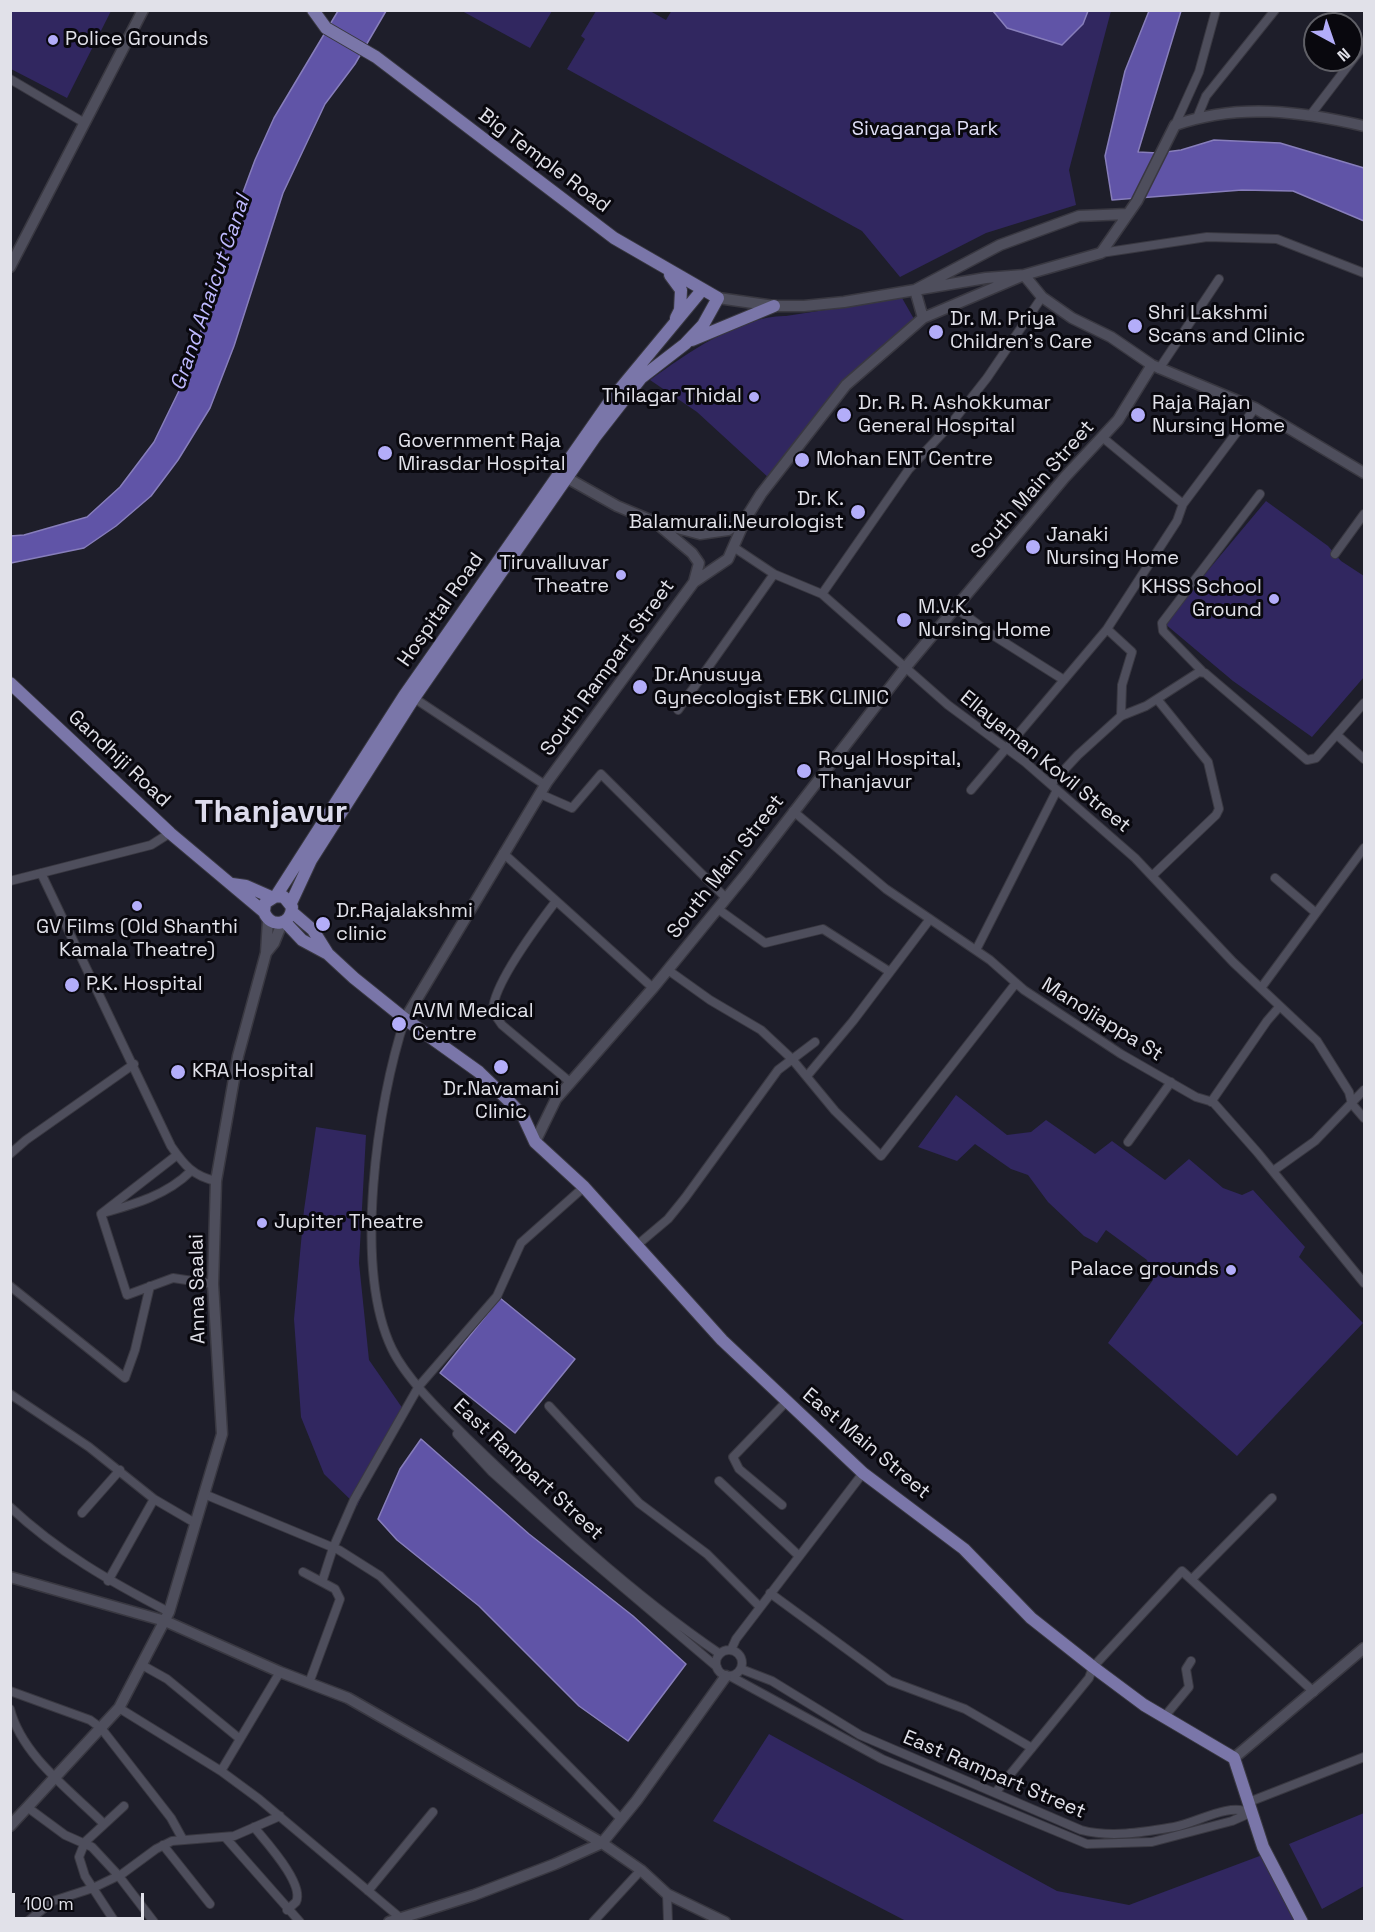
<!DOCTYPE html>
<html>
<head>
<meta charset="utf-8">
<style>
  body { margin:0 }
  #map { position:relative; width:1375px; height:1932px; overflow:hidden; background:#1e1e2a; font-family:"Space Grotesk",sans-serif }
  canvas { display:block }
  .frame { position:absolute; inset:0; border:12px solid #e1e1e9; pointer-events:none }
  .north { position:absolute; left:1303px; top:12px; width:60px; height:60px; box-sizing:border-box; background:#09080e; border:2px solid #5f5f66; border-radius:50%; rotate:140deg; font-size:16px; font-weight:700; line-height:24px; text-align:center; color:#e1e1e9 }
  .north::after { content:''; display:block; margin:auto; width:21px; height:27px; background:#b3adf9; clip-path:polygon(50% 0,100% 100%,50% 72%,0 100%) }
  .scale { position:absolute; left:12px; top:1893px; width:132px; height:27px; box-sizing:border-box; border:3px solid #e1e1e9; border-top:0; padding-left:8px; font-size:18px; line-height:21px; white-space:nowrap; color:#e1e1e9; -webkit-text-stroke:4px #09080e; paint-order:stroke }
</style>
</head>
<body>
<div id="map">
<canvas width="1375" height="1932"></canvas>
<div class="frame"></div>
<div class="north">N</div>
<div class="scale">100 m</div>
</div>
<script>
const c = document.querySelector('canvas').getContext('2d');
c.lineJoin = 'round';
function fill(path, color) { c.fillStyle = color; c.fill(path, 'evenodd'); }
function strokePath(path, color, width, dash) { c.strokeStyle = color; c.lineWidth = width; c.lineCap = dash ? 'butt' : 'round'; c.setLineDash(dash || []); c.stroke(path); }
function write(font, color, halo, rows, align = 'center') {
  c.font = font + ' "Space Grotesk",sans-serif'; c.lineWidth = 6; c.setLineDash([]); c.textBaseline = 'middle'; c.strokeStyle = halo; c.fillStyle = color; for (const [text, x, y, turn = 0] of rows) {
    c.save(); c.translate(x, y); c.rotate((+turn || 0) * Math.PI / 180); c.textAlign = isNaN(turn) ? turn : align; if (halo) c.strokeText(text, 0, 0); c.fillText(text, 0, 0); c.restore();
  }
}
const green = new Path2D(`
  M672,10L1111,11L1069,170L1076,205L986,233L900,277L862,231L567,69L585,39L581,36L596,11H650L666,20Z
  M10,11H111L67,98L11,69Z
  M462,11H552L530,48Z
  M902,298L914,319L846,380L770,479L697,412L650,380C686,354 741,315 786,316Z
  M1266,501L1328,546L1341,561L1364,576V677L1312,737L1233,681L1164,623Z
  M956,1095L1007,1135L1031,1132L1046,1120L1095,1154L1112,1141L1165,1180L1189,1159L1223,1188L1242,1195L1253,1190L1305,1247L1299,1257L1363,1323L1237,1456L1108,1343L1153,1280L1147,1260L1106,1230L1097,1243L1084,1236L1048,1202L1028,1175L1011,1169L975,1144L957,1161L918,1147Z
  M316,1127L366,1135L359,1263L369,1360L403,1409L357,1506L324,1474L301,1417L294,1319L304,1210Z
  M769,1734L1057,1891L1129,1905L1265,1854L1296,1922L906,1921L713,1821Z
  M1364,1813V1886L1322,1909L1289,1844Z`);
const water = new Path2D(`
  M338,11H386L355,64L325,104L283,193L234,346L210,408L178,460L151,496L116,526L84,548L11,563L10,536L24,535L87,517L120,487L154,442L194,360L217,262L255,160L274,118Z
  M993,11H1088L1083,24L1062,45L1007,28Z
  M1149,11H1181L1138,152L1158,153L1181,150L1214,140L1280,143L1364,168V221L1293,191L1242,190L1112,200L1105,156L1125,71Z
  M500,1298L575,1359L515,1433L440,1373Z
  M421,1439L529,1534L633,1616L686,1664L628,1741L579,1706L479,1606L397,1540L378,1519L400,1469Z`);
const street = new Path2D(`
  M10,79L83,122
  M1312,113L1364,45
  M1197,118L1206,96L1275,10
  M1175,125L1199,72L1216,10
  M1101,253L1207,237L1277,239L1364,273
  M1042,297L987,378L950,425L909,469L822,594L948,705L1025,762L1135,858L1233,962L1317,1041L1349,1092L1352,1104L1364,1118
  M1159,369L1219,279
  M1102,437L1183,504
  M735,548L774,574L822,594
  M1335,554L1364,514
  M956,608L988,632L1064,680
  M1107,629L1132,652L1122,685L1121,716
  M1202,671L1163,631L1162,623L1260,494
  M414,698L545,785
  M678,710L774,574
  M1337,735L1364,759
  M1051,784L1078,755L1121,716L1146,706L1199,672L1205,673L1307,760L1316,758L1364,703
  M971,790L1107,629L1177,521L1183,504L1255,408
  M540,794L572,808L601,774L726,898
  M793,811L886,889L990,960L1024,990L1121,1054L1196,1097L1213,1102L1258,1153L1364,1283
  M503,853L653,988
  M41,873L171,1146C184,1165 193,1176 216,1181
  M1152,876L1216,815L1219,809L1208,762L1157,699
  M1275,878L1316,913
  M10,881L151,845L170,833
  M556,901C540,922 491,987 493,1012L502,1025L570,1082
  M718,909L765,943L823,929L890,972
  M976,950L1057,790
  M668,970L710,1000L761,1030L792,1059L835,1111L881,1156L1016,983
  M1261,988L1364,848
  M405,1019C377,1103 353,1268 392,1349C407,1380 444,1415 468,1439C547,1515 629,1592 720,1654
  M807,1076L853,1021L930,919
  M1211,1102L1267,1021L1280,1006
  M1128,1142L1171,1082
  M10,1154L26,1140L134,1064
  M177,1155L101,1214L127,1295L173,1278L213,1284
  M1273,1171L1315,1141L1364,1090
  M103,1213C135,1204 167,1195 191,1171
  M636,1246L668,1219L685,1198L778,1070L815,1042
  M10,1286L125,1378L135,1350L150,1286
  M10,1394L89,1447L154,1499L108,1581
  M549,1406L639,1503L707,1554L760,1607
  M457,1434L492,1472L579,1550L717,1667
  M719,1481L798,1555
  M204,1494L339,1550L380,1576L622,1820
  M154,1499L195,1523
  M782,1505L739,1469L733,1457L786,1402
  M10,1507C58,1552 111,1582 169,1612
  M82,1513L120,1470
  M303,1572L335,1589L340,1599L309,1683
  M1192,1579L1272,1498
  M322,1582L333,1548L354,1500L419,1386L497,1296L521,1243L584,1187
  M770,1593L890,1681L965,1709L1032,1748
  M731,1650L736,1639L863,1473
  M716 1663a13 13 0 1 1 26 0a13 13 0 1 1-26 0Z
  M142,1665L167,1679L240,1739
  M741,1669L772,1681L860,1735L1081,1830C1111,1838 1144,1832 1174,1827C1197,1823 1229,1802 1250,1813
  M730,1676L882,1759L1087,1844L1152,1842L1232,1821L1250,1813
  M10,1691L90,1720L101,1728L171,1818L182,1838
  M119,1708L221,1771L259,1799L404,1921
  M10,1709C22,1756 71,1791 104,1824
  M1165,1716L1189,1687L1186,1669L1191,1661
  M221,1771L280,1672
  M995,1793L1089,1678L1093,1667L1182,1571L1314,1692
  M1249,1802L1364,1757
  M27,1807L65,1835L92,1847L118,1875L154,1922
  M254,1827C266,1842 305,1884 296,1902L287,1910
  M225,1837L300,1922
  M163,1845L210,1904
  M368,1891L433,1812
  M667,1894L668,1922
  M27,1922L53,1901L93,1888L122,1874L156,1849L172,1841L234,1836L280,1816
  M115,1922L85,1876L79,1857L85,1842L124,1806
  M593,1922L641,1870`);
const secondary = new Path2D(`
  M10,267L143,10
  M1024,275L1042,297L1072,318L1111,337L1152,365L1255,408L1364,473
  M718,298L774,306H804L844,302L986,278L1024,275L1101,253L1137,201L1175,125C1238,103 1300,111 1364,126
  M923,318L915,290L1000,245L1079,216L1127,214
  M560,474L617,506L655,522L700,534L728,530L746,518
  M655,522L692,553L699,563L694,582
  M266,953L274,943L282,923
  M405,1019L547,782L694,582L728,559L746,518L761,494L846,385L923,318L1024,275
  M535,1142L556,1099L653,988L746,874L905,668L1065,477L1118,420L1152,365
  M10,1577L165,1621L280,1672L348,1698L602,1843L641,1870L667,1894L725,1922
  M1234,1758L1364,1648
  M10,1826L119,1708L169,1612L222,1434L213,1284L216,1181L238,1056L266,953L268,920
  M389,1922L474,1895L555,1864L602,1843L637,1800L726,1676`);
const primary = new Path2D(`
  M670,275L681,290L680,310L676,318
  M692,340L774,306
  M10,683L170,833L264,912C271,929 291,925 292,907L284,897L276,896L265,903L264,912
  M232,884L246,886L271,897
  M276,896L404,696L610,401L702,290
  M291,903L311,860L414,698L595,437L641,378L685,344L703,325L718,298L614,238L376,57L326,28L313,10
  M292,912L313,930L328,954L354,978L405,1019L479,1072L508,1100L523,1116L535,1142L584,1187L722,1340L863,1473L964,1549L1031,1618L1093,1667L1144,1705L1234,1758L1263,1847L1302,1922
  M285,922L302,940L328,954`);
const markers = [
  [53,40,6,"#b3adf9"],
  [1135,326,8,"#b3adf9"],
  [936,332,8,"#b3adf9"],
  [754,397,6,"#b3adf9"],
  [844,415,8,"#b3adf9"],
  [1138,415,8,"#b3adf9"],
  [385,453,8,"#b3adf9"],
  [802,460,8,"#b3adf9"],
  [858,512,8,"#b3adf9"],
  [1033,547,8,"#b3adf9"],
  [621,575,6,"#b3adf9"],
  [1274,599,6,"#b3adf9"],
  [904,620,8,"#b3adf9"],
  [640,687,8,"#b3adf9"],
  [804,771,8,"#b3adf9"],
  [137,906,6,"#b3adf9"],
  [323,924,8,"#b3adf9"],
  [72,985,8,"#b3adf9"],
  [399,1024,8,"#b3adf9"],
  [501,1067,8,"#b3adf9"],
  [178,1072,8,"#b3adf9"],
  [262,1223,6,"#b3adf9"],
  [1231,1270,6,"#b3adf9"]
];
const poiNames = [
  ["Police Grounds",65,40],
  ["Shri Lakshmi",1148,314],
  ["Scans and Clinic",1148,337],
  ["Dr. M. Priya",950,320],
  ["Children's Care",950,343],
  ["Thilagar Thidal",742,397,"right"],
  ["Dr. R. R. Ashokkumar",858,404],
  ["General Hospital",858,427],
  ["Raja Rajan",1152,404],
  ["Nursing Home",1152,427],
  ["Government Raja",398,442],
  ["Mirasdar Hospital",398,465],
  ["Mohan ENT Centre",816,460],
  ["Dr. K.",844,500,"right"],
  ["Balamurali.Neurologist",844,523,"right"],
  ["Janaki",1046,536],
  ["Nursing Home",1046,559],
  ["Tiruvalluvar",609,564,"right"],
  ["Theatre",609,587,"right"],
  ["KHSS School",1262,588,"right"],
  ["Ground",1262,611,"right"],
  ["M.V.K.",918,608],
  ["Nursing Home",918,631],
  ["Dr.Anusuya",654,676],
  ["Gynecologist EBK CLINIC",654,699],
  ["Royal Hospital,",818,760],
  ["Thanjavur",818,783],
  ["Dr.Rajalakshmi",336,912],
  ["clinic",336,935],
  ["GV Films (Old Shanthi",137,928,"center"],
  ["Kamala Theatre)",137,951,"center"],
  ["P.K. Hospital",86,985],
  ["AVM Medical",412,1012],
  ["Centre",412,1035],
  ["KRA Hospital",192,1072],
  ["Dr.Navamani",501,1090,"center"],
  ["Clinic",501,1113,"center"],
  ["Jupiter Theatre",274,1223],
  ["Palace grounds",1219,1270,"right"]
];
const parkNames = [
  ["Sivaganga Park",925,130]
];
const streetNames = [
  ["Big Temple Road",544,161,37],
  ["South Main Street",1033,490,-49],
  ["Hospital Road",441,610,-55],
  ["South Rampart Street",608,668,-54],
  ["Gandhiji Road",119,759,43],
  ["Ellayaman Kovil Street",1045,762,39],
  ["South Main Street",726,867,-52],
  ["Manojiappa St",1102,1020,32],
  ["Anna Saalai",198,1289,-91],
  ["East Main Street",866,1444,40],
  ["East Rampart Street",528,1470,43],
  ["East Rampart Street",994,1775,23]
];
const waterNames = [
  ["Grand Anaicut Canal",211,293,-71]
];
const townNames = [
  ["Thanjavur",271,813]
];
fill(green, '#312760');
fill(water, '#6054a7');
strokePath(water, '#877ebb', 1.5);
strokePath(street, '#393841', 10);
strokePath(secondary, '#393841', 13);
strokePath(primary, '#393841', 14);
strokePath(street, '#4e4e5c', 8);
strokePath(secondary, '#4e4e5c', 10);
strokePath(primary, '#7a76a9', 12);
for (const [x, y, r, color] of markers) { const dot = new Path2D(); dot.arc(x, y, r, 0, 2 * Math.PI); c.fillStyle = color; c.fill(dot); strokePath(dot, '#09080e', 2); }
write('20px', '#e1e1e9', '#09080e', poiNames, 'left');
write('20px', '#dfdef5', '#09080e', parkNames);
write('20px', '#e1e1e9', '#09080e', streetNames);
write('italic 21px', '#bfbaff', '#09080e', waterNames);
write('bold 32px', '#dcdbec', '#09080e', townNames);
</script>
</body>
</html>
